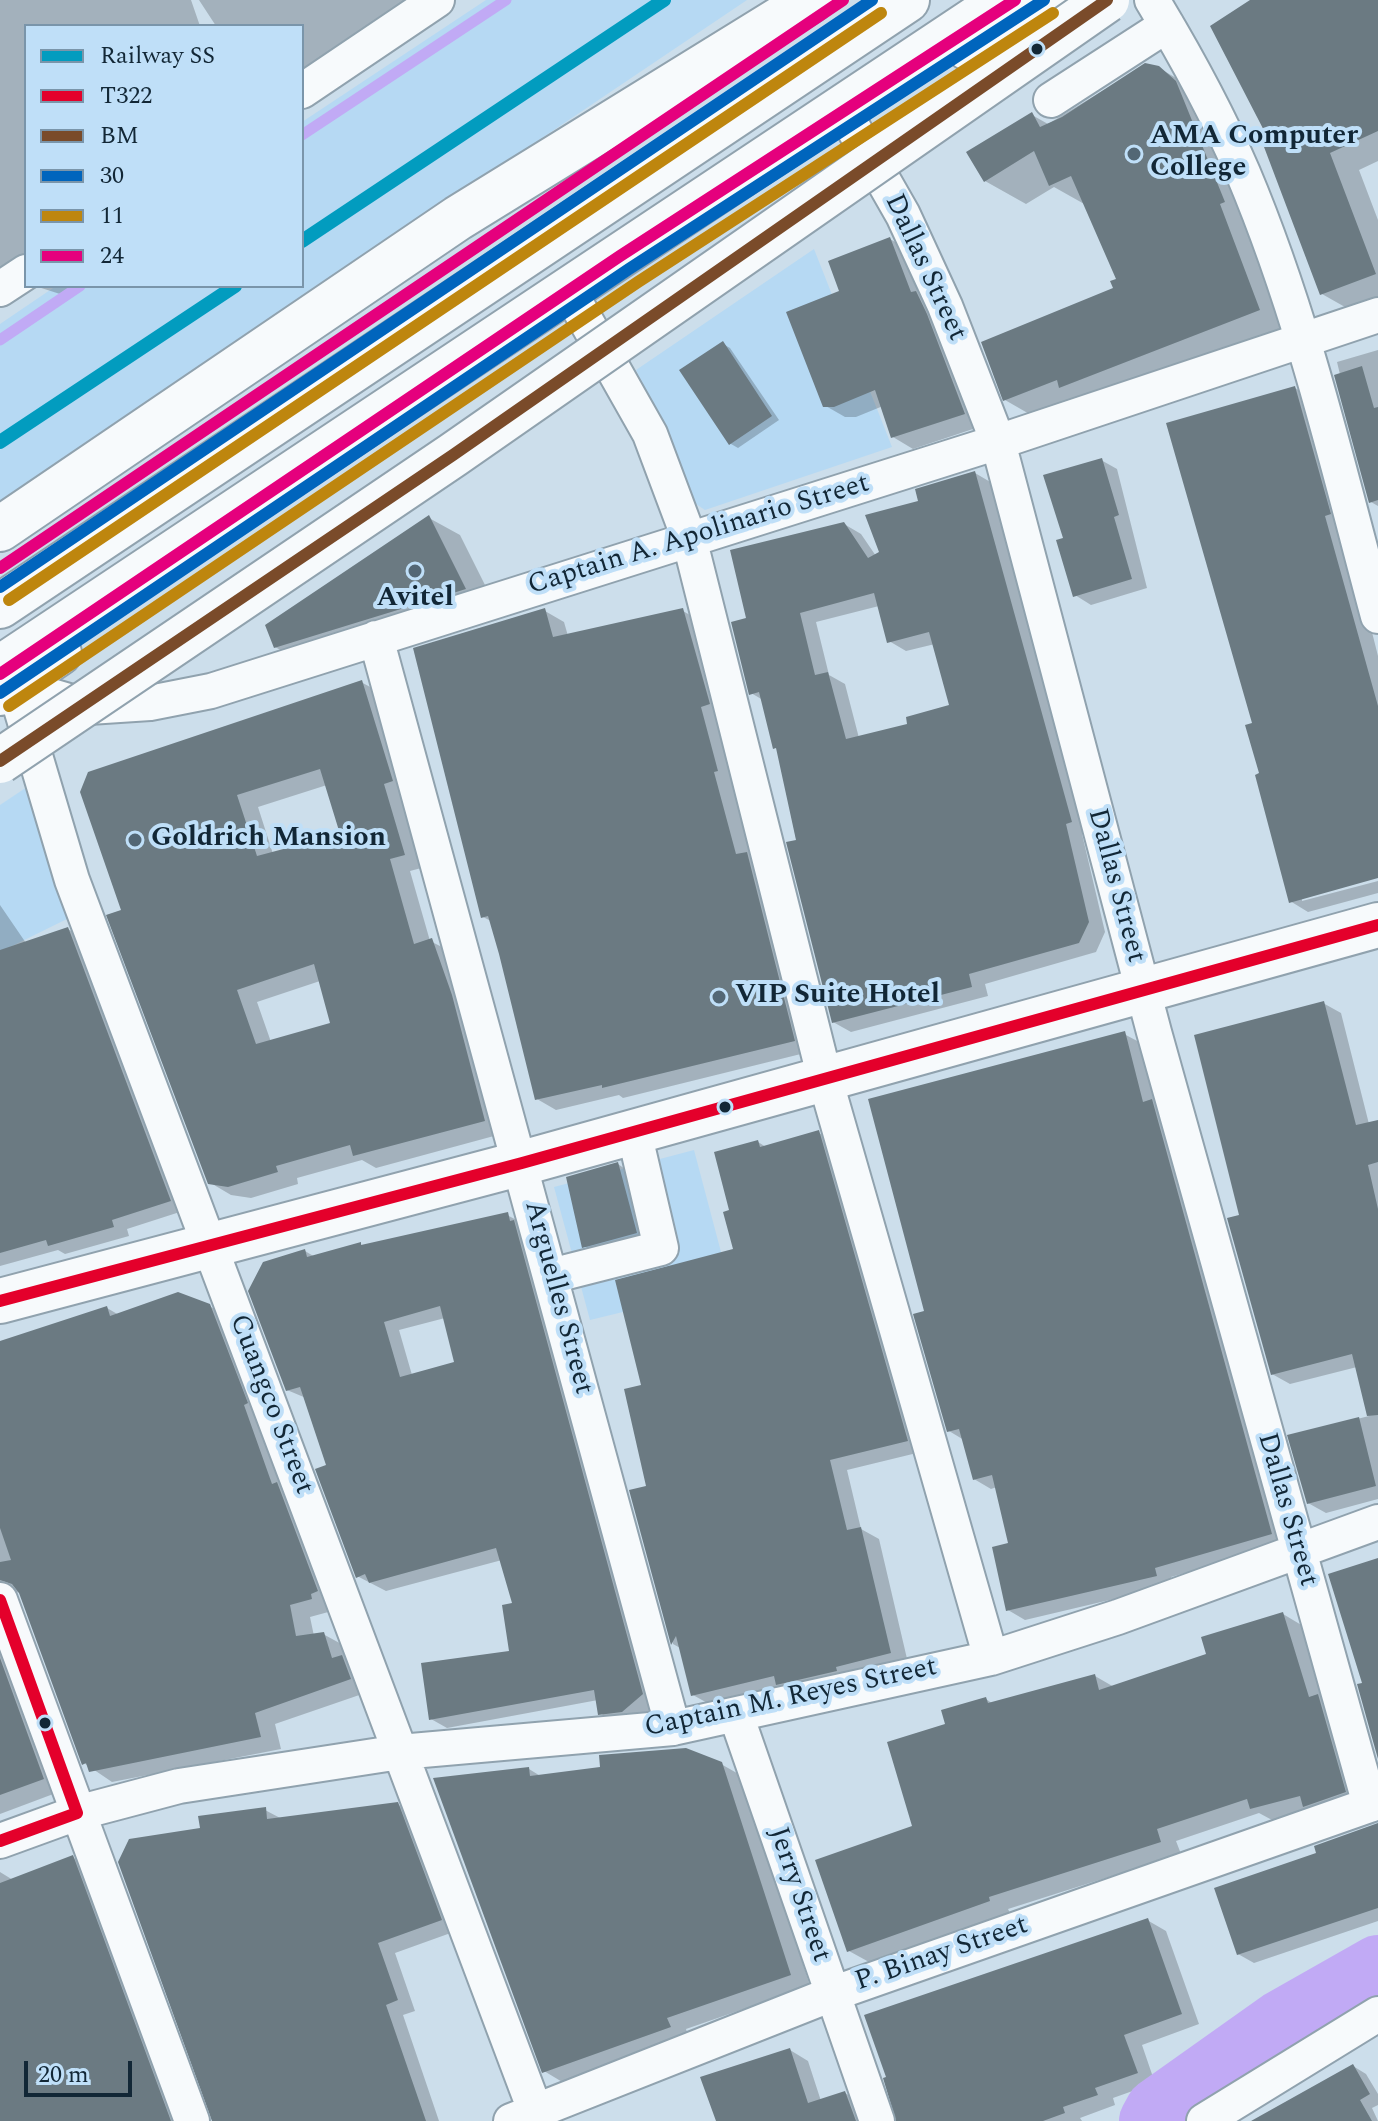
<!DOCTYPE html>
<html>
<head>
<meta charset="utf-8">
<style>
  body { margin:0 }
  #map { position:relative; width:1378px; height:2121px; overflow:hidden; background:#ccdeeb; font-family:Spectral,serif }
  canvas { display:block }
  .legend { position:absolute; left:24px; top:24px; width:280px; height:264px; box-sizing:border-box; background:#bfdff8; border:2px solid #7a95aa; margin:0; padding:10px 14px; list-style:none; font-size:24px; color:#122736 }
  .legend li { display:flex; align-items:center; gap:16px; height:40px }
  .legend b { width:40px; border:2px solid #7a95aa }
  .scale { position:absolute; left:24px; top:2061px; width:108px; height:36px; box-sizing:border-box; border:4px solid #122736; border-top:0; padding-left:10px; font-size:24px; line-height:28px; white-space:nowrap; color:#122736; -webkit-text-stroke:6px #bfdff8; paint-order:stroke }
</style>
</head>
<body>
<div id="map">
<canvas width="1378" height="2121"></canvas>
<ul class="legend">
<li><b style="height:10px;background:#029cbf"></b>Railway SS</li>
<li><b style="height:10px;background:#e4002b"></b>T322</li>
<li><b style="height:10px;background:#7a4b2a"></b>BM</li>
<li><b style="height:10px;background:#0065bd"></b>30</li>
<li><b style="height:10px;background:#be860e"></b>11</li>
<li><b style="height:10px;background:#e5007d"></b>24</li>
</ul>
<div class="scale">20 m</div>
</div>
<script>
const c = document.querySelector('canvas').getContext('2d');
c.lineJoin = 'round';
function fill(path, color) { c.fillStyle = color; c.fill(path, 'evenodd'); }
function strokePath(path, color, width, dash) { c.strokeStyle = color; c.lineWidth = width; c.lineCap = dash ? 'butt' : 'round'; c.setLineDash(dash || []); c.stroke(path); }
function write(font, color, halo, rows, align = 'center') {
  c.font = font + ' Spectral,serif'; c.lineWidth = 8; c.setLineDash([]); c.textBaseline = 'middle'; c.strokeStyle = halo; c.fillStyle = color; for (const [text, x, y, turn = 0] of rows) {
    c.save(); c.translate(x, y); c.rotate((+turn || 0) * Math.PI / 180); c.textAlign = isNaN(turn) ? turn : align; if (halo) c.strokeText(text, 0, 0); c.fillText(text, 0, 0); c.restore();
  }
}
const built = new Path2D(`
  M486,0H747L0,503V324L56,286H302V122Z
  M814,249L892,447L705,510L690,500L658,415L636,370Z
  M27,787L71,917L0,952V805Z
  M694,1150L730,1286L590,1320L554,1187Z`);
const shadow = new Path2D(`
  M0,0H191L200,26H26V283L0,275Z
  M199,0H442L302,91V26H216Z
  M1254,0H1378V161L1359,170L1378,220V302L1352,311L1322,294L1276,149Z
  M1145,65L1159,68L1200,92L1299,333L1045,423L1005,400L1115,289L1119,280L1086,205L1054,187L1026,204L985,181L1032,115L1048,124Z
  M890,239L910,251L985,425L913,449L893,437L883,406L856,417H845L824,405L841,292Z
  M35,286H73L60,294Z
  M723,344L730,348L779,420L738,448L731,444Z
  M1378,350V506L1371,502L1337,362Z
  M1295,388L1313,398L1378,656V877L1302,897V901L1378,881V893L1308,912L1290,901L1254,724Z
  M1101,460L1117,469L1147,588L1091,605L1075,595L1065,540Z
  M975,473L992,483L1088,832L1082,834L1105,932L1096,952L985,984L988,996L851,1032L833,1022L778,749L774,747L763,700L751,693L749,620L844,524L861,534L876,556L921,502ZM879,606L889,641L906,651L935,644L951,707L910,725L859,738L845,684L829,675L816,622Z
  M429,518L460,535L496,607L306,664L275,647Z
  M545,611L564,622L568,636L683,611L702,622L736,782L732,783L813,1051L623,1098L619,1095L556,1110L537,1099L491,921L483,917Z
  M361,682L383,694L425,867L410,871L430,941L454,953L505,1133L376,1168L362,1160L297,1178L298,1184L251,1198L231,1195L209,1182L124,911L82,792ZM327,785L342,835L273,854L258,807ZM320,981L333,1025L271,1042L257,1002Z
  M0,905L26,943L68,929L84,939L186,1210L127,1229L129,1236L65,1254L58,1250L0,1266Z
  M1323,1003L1341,1013L1369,1124L1378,1122V1499L1326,1513L1308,1503L1290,1436L1369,1416L1357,1367L1290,1384L1272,1374L1242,1216Z
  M1124,1034L1141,1043L1288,1543L1171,1577L1173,1585L1025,1620L1008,1610L1011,1544L997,1487L991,1489L974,1479L964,1440L949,1431L927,1312Z
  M819,1133L837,1143L925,1451L847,1470L861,1529L879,1539L908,1663L711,1705L693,1695L682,1649L673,1644L631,1491L649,1487L643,1386L736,1251L732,1212L758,1142L766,1147Z
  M618,1164L625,1169L643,1237L591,1250L584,1246Z
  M507,1215L524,1224L658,1704L639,1721L616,1723L600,1713L598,1700L447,1728L431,1719L512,1652L514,1605L502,1560L386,1591L357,1576L329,1466L306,1398L287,1390L305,1251L315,1257L360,1244L364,1246ZM445,1318L457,1364L412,1375L399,1330Z
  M209,1306L231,1318L332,1611L310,1617L314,1636L323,1634L345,1646L371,1691L275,1724L281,1749L112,1782L84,1763L21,1593L16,1592L5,1600L64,1790L0,1814V1343L107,1308L119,1315Z
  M1283,1614L1303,1626L1365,1804L1311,1809L1272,1820L1259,1813L1176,1841L1181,1854L1008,1909L1010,1913L869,1962L849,1951L914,1827L948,1726L986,1699L993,1704L1095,1676L1114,1687L1209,1656Z
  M721,1764L742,1776L810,1986L686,2029L689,2038L564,2083L544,2071L529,1769L542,1777Z
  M397,1804L416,1815L459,1930L395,1953L415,2011L403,2015L439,2121H212L202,1829L265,1810L282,1819Z
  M1378,1836V1921L1254,1963L1238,1954Z
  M72,1857L91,1868L184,2121H0V1872L13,1880Z
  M1147,1920L1166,1931L1199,2024L1142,2045L1155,2083L1113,2098L1115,2105L1080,2118L1082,2121H898Z
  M790,2050L808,2061L821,2101L845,2093L864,2104L871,2121H718Z
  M1353,2066L1366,2074L1378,2094V2105L1372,2108L1378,2121H1292Z`);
const stream = new Path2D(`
  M302,135L506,0
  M0,340L80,286`);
const river = new Path2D(`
  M1151,2121L1157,2110L1281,2022L1378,1967`);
const building = new Path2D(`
  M1250,0H1378V131L1330,153L1376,274L1320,295L1261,139L1272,146L1210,26Z
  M1145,63L1159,66L1176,81L1225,202L1220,204L1260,310L1059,388L1057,380L1003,401L981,342L1113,288L1110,281L1116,279L1071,176L1049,186L1034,151L984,182L966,152L1032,112L1040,127L1062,117Z
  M890,237L911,292L916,291L927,314L965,414L891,438L875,390L834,407H823L786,312L839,291L828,261Z
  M723,341L772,416L729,445L679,370Z
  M1362,366L1374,408L1378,407V500L1369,503L1334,375Z
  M1295,386L1331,514L1325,516L1378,706V878L1289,903L1255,775L1259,773L1245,725L1252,723L1166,423Z
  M1102,458L1119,515L1114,517L1132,579L1073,597L1056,540L1063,538L1043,475Z
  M975,471L1072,822L1066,824L1089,922L1079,943L969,974L972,987L832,1023L786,842L796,840L776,748L773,749L759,692L749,695L731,622L746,618L730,550L844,522L868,558L879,552L865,515L918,501L915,489ZM874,593L887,643L929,632L949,705L906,717L907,724L846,739L828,672L815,675L800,613Z
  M429,515L466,589L274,648L265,625Z
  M545,608L553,637L683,608L710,704L701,707L718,771L714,772L736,854L747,852L795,1041L602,1088V1085L535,1100L499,954L488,916L481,918L413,648Z
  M362,680L393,781L384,784L405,855L390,859L414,944L432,938L452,995L485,1121L353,1156L350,1145L276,1166L278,1172L228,1187L208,1184L106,915L121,910L80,792L88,772ZM320,769L340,834L257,856L237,795ZM314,964L330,1023L256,1044L237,990Z
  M68,927L171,1201L112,1220L114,1227L48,1246L46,1240L0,1253V950Z
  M1324,1001L1356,1125L1378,1120V1162L1368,1165L1378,1209V1415L1367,1416L1352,1354L1271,1375L1227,1218L1239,1215L1194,1035Z
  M1125,1031L1143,1102L1152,1099L1272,1534L1155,1568L1157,1576L1006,1611L992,1547L1008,1543L992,1475L973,1480L959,1429L947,1432L913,1314L924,1311L868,1099Z
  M819,1130L908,1441L830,1460L847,1530L861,1527L891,1653L836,1667L837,1671L776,1685L774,1676L691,1696L676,1636L671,1645L629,1490L646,1486L624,1389L641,1385L615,1280L733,1249L723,1212L729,1210L714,1152L758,1140L760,1147Z
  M618,1162L637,1233L582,1248L566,1177Z
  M508,1212L510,1221L514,1220L643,1694L622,1712L598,1715L594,1690L429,1720L421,1663L509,1651L502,1605L512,1603L496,1548L369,1583L365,1574L356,1578L315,1469L326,1465L300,1387L286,1391L248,1291L263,1262L305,1249L307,1257L361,1242V1245ZM440,1306L454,1362L400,1377L384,1322Z
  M178,1292L210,1304L248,1403L244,1405L272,1484L277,1482L318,1591L311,1594L312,1599L290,1605L296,1636L324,1632L332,1658L342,1655L351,1679L255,1713L261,1737L89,1772L86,1763L82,1765L19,1593L12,1584L0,1580V1562L11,1560L0,1528V1341L107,1306L110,1316Z
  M1359,1417L1376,1486L1307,1504L1287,1435Z
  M1378,1558V1759L1357,1684L1362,1683L1328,1574Z
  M1283,1612L1309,1697L1318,1694L1346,1792L1303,1807L1300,1796L1250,1809L1247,1799L1157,1829L1161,1842L989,1897L990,1901L847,1952L815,1860L912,1826L887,1742L945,1724L941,1710L986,1697L988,1703L1095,1674L1099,1690L1206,1654L1201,1637Z
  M0,1658L44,1779L0,1795Z
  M686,1748L722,1762L791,1975L667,2018L671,2027L542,2073L433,1778L529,1767L530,1776L600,1767L599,1755Z
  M398,1802L442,1920L378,1943L398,2000L386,2005L426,2121H212L118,1862L129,1839L200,1828L198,1816L266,1807L267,1819Z
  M1378,1823V1908L1237,1955L1214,1888L1316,1853L1314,1846Z
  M73,1855L171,2121H0V1883Z
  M1148,1918L1182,2014L1124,2035L1138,2073L1095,2088L1098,2095L1063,2107L1065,2113L1043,2121H896L883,2078L886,2077L864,2015Z
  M790,2048L808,2103L845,2091L856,2121H716L700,2077Z
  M1353,2064L1370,2094L1360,2100L1372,2121H1251Z`);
const minor = new Path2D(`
  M1152,0C1186,56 1217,113 1243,173C1303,315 1338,467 1378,616
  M302,91L437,0
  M1051,100L1167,25
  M851,124L903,215L945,306L998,442L1154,1032L1370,1805
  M0,289L26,272
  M577,305L650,434L689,538L825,1079L991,1658
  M376,638L673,1728
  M14,685L72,880L539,2121
  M14,685L89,707L150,703L211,691L998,442L1378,315
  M551,1276L661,1248L634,1132
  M0,1600L192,2121
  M736,1715L877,2121
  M0,1841L77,1813L179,1786L400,1752L673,1728L991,1658L1118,1617L1378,1522
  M511,2121L832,1994L1378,1802
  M1204,2121L1378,2014`);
const major = new Path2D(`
  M968,48L1044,0
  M0,693L59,653
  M0,1301L522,1163L1378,925`);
const highway = new Path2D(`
  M0,529L458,218L811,0
  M0,606L907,0
  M0,668L1004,0`);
const highwayBridge = new Path2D(`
  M0,761L453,455L1107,0`);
const bus1 = new Path2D(`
  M0,1301L522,1163L1378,925
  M0,1600L77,1813L0,1841`);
const bus2 = new Path2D(`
  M0,761L453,455L1107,0`);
const bus3 = new Path2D(`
  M0,587L872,0
  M0,693L629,269L1044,0`);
const bus4 = new Path2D(`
  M9,600L881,13
  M9,706L638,282L1053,13`);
const bus5 = new Path2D(`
  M0,568L843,0
  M0,674L620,256L1015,0`);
const rail1 = new Path2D(`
  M302,241L664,0
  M0,442L235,286`);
const markers = [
  [1037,49,7,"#122736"],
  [1134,154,8,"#536775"],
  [415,571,8,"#536775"],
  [135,840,8,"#536775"],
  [719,997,8,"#536775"],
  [725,1107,7,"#122736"],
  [45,1723,7,"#122736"]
];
const poiNames = [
  ["AMA Computer",1150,138],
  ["College",1150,170],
  ["Avitel",415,600,"center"],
  ["Goldrich Mansion",151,840],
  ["VIP Suite Hotel",735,997]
];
const streetNames = [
  ["Dallas Street",924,268,65],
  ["Captain A. Apolinario Street",699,536,-17],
  ["Dallas Street",1115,886,75],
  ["Arguelles Street",557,1298,75],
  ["Cuangco Street",270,1405,69],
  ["Dallas Street",1286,1510,74],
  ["Captain M. Reyes Street",791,1699,-12],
  ["Jerry Street",798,1895,71],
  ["P. Binay Street",942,1955,-19]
];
fill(built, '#b6d9f3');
fill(shadow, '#0003');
strokePath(stream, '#c1aaf5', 11);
strokePath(river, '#c1aaf5', 64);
fill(building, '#6b7a82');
strokePath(minor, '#90a2ae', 38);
strokePath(major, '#90a2ae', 48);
strokePath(highway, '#90a2ae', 48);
strokePath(minor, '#f7fafc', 34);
strokePath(major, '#f7fafc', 44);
strokePath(highway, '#f7fafc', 44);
strokePath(highwayBridge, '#90a2ae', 48, []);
strokePath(highwayBridge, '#f7fafc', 44);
strokePath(bus1, '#e4002b', 12);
strokePath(bus2, '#7a4b2a', 12);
strokePath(bus3, '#0065bd', 12);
strokePath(bus4, '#be860e', 12);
strokePath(bus5, '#e5007d', 12);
strokePath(rail1, '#029cbf', 14);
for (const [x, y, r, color] of markers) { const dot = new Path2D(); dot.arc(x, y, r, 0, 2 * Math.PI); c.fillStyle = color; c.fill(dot); strokePath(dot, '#bfdff8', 3); }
write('bold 28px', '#122736', '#bfdff8', poiNames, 'left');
write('28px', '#122736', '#bfdff8', streetNames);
</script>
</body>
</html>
